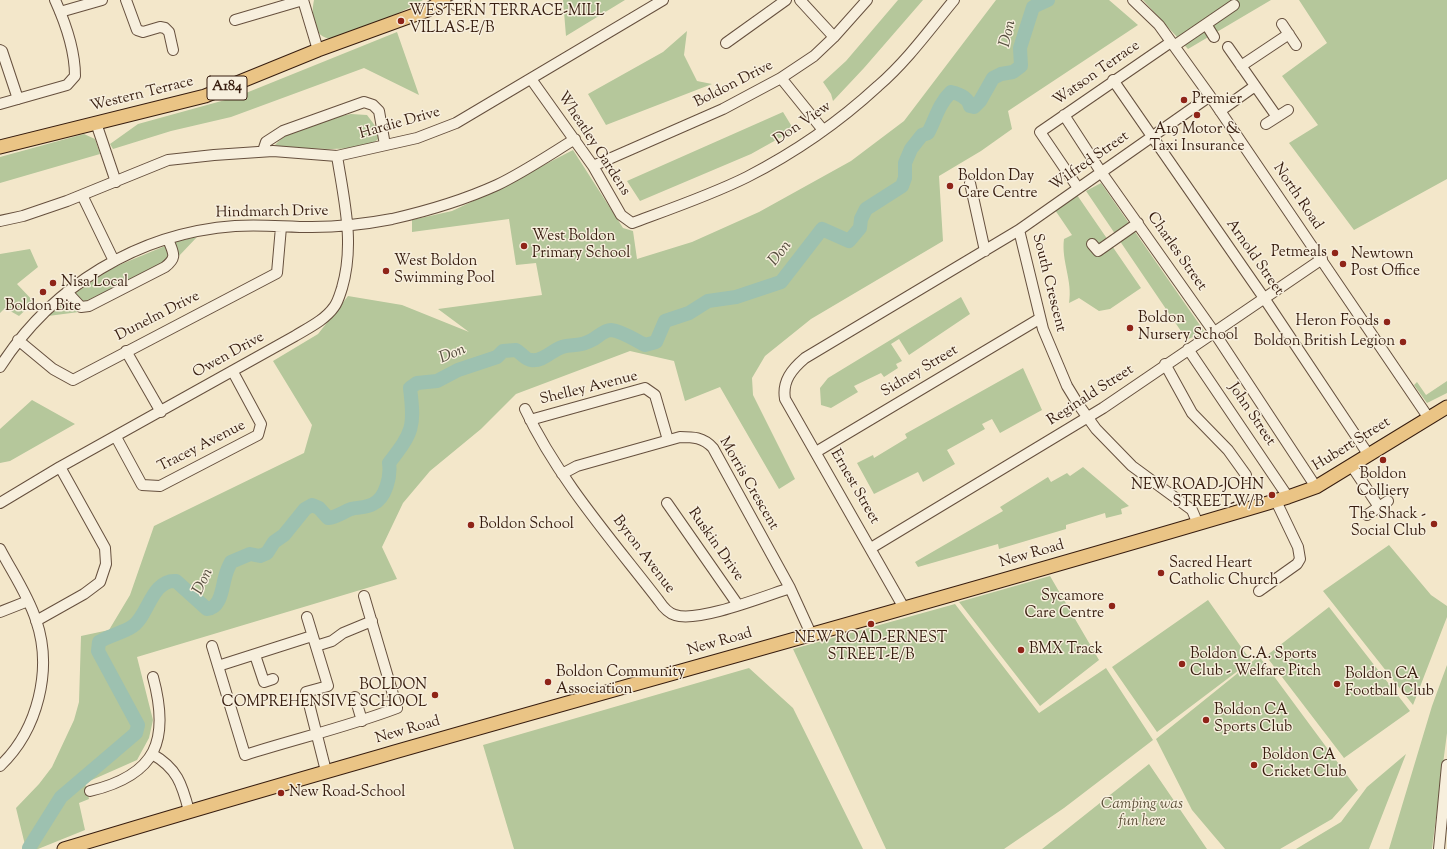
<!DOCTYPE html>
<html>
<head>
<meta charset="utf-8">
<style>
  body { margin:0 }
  canvas { display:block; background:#f3e7ca }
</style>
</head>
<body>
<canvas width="1447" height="849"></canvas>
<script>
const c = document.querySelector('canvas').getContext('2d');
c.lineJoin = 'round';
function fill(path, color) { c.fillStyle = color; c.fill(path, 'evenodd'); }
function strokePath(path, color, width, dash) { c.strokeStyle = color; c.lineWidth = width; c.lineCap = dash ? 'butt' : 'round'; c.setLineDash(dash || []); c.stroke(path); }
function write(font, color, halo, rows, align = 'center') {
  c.font = font + ' "Sorts Mill Goudy",serif'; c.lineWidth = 3; c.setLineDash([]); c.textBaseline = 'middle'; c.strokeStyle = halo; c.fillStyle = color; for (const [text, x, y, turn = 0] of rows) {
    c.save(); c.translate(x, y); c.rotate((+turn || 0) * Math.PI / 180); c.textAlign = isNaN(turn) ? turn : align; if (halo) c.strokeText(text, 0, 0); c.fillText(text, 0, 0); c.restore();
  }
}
const green = new Path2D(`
  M314,0H423C411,8 345,39 332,39C312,38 311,14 314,0Z
  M563,0H625L566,36Z
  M898,0H923L864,68L833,101L831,94L823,82L846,61Z
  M996,0H1109L1138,25L1008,111L1012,129L981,151L939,176L943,241L811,319L765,356L752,378L753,395L795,479L779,489L720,387L685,401L674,361L630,351L516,394L481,429L430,471L403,503L382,547L397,579L137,657L153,720L149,738L137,760L85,783L89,799L79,803L85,830L38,849H26L16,808L39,784L52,767L74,720L79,702L81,636L109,630L130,595L154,526L304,453L312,425L273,361L318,334L348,296L402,305L469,332L438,309L542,295L536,263L516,265L509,219L412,232V220L452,211L486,195L573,150L623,228L633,231L637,259L692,242L759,212L851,161L904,121Z
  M1143,0H1271L1188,49Z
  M1299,0H1447V179L1354,230L1289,143L1318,125L1282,76L1327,43Z
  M687,31L684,55L697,81L712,84L606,125L588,94L663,52Z
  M397,32L419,95L364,68L231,117L171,131L113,149L110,144L138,124L236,97Z
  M783,112L794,130L751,154L640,201L627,181Z
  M351,114L367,115L376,127L379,138C366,154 304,148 284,147L275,145C293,125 326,119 351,114Z
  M84,134L95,139L100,154L0,183V157Z
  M1101,183L1204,331L1187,340L1086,191Z
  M1077,195L1141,288L1110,309L1099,311L1079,298L1069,303C1073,281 1061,261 1064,239L1072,235L1055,210Z
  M197,237L178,257L174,242Z
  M165,246L170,260L84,302L74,294L112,268Z
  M30,249L38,267L17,284L34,302L19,316L5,308L0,313V254Z
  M961,297L970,314L909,355L899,339L891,344L902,361L896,364L898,368L884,377L881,373L854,386L858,392L831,408L821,405L820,388L828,378Z
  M67,301L79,312L48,316Z
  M1023,368L1042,410L1000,433L992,419L982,424L985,429L947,450L955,464L923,482L918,472L874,494L857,463L873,455L874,458L907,438L905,434Z
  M1447,381V393L1427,403L1414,385L1417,382L1426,395Z
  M32,400L75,424L10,461L0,463V429Z
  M1083,467L1129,506L1121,509L1122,514L1106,518L1105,513L1066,525V529L999,549L998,544L918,567L915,562L1003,511L1000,507L1048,477L1051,482L1067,473L1070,476Z
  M1389,545L1431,595L1447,606V617L1413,705L1323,591Z
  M1050,576L1099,660L1040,706L959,602Z
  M1208,600L1251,661L1157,732L1112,667Z
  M955,604L1039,713L1106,668L1153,740L1064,808L1004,849H886L793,649Z
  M1329,607L1410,711L1344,758L1266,656Z
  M1259,656L1358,790L1332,819L1280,849H1225L1192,810L1156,739Z
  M1447,665V733L1432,849H1389L1432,706Z
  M749,668L793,708L863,849H514L483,745Z
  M1406,754L1369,849H1296L1341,822L1367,787Z
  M1149,764L1207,849H1042Z`);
const river = new Path2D(`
  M29,848L61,797L136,733L138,725L98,651L99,642C110,635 123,633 133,626C148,616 152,579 176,581L207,609C222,608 222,585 226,574C227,570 229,566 231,562L250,554L260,556L267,553L274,542L284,535L305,509L312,505L319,508L328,518C337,517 343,512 351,509C358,507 366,508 373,504C386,498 391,476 389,463C413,432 415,427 410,388L417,383L437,381L458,370L497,357L503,351L516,350C521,353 526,360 531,360C543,362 552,350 562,347C572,344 580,347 592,340C598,337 604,330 611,330C622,331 635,340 645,345L656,342L665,321L689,313L708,301L736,297L781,282L822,229L849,241L860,228L861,219L866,209L902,186L905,178V163L911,149L922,135L928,133C936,118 938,105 951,92C960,94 968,98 970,106L974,107L980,101L993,78L1001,74L1013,72L1021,66L1020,48L1033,7L1048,0`);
const minor = new Path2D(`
  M126,0L137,30L143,32L160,27L165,28L169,32L173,50
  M303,0L318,50
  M800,0L834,37
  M1133,0L1159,25L1210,96L1428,417
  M455,5L465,0
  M60,12L102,0
  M235,20L303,0
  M1206,24L1214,37
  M1282,24L1296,45
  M726,43L786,0
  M1174,46L1234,5
  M1228,47L1277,117
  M0,50L2,51L18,99
  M1241,66L1289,34
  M781,78L823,130
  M531,79L593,166L621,215L632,223C670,209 711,195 747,177C794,153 839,122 878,86C907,61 930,29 954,0
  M1113,80L1264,298L1368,454
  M0,104L67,85L75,76C75,52 65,22 55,0
  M1220,111L1255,86
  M1064,115L1101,172L1214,332L1316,487
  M96,123L116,182
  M1266,124L1288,110
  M263,151L266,142L283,131L364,102L373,105L379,111L385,145
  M593,166L723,109L781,78L814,56L834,37L867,0
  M970,183L985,251
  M1078,188L1040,132L1171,42
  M82,195L114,261
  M0,221L23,216L67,201L168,160L214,155L273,151L337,156L417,138L456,123L663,0
  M1019,230L1043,329L1067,386L1078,404L1096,429L1132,466L1192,510L1198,524
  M1092,244L1098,251L1138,223
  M67,292L81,307L89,306L165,267C178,257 173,253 168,239
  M18,340L53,369L73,380L277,273L281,227
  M1188,349L1288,497
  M126,351L161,412
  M1165,364L1192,413L1228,450L1246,475
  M0,367C52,286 138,233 235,226C260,224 286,227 312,227C339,227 366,224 392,219C427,211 464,200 497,185C524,172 549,155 575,139
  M525,409C558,479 612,540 659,601C663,607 668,613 675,615C698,623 765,596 790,588
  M530,420L645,388L655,395L668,440
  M116,437L142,485L160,486L258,435L261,424L233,372
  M816,452L1039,319
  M1351,465L1379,507
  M562,474L577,466L680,437C693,437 703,437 713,448L790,588L811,634
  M0,503L60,467L295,336C308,328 325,320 334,307C338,302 340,294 342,288C355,244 344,200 337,156
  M667,503L738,605
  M1367,515L1388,501
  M871,548L1103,408L1322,259
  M0,549C12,572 28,595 36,620C53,669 38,730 0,766
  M1259,591L1297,564L1300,559L1298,547L1276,501
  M904,608L785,399C782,381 792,369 805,358L1019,230L1210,96
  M0,612L28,601
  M307,617L328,686L306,692L326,771
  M36,621L84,594L100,582L106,564L105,548L60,467
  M212,646L245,755C295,739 347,727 397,708L364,596
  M316,646L332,641L343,633L372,621
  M255,655L264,682L273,679
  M218,666L312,636
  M355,697L362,721
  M152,754C177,768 182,784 189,811
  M90,791C157,775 170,740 153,677
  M1439,849L1447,765`);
const major = new Path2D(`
  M0,147L205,96L318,50L428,10L444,0
  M64,849C470,726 881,619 1288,497L1316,487L1447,407`);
const markers = [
  [401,21,4,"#8f2418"],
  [1184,100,4,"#8f2418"],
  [1197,115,4,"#8f2418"],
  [950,186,4,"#8f2418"],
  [524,246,4,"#8f2418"],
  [1335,253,4,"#8f2418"],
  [1343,264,4,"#8f2418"],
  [386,271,4,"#8f2418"],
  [53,283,4,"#8f2418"],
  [43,292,4,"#8f2418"],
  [1387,322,4,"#8f2418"],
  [1130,328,4,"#8f2418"],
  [1403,342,4,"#8f2418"],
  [1383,460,4,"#8f2418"],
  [1272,495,4,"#8f2418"],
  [1434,524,4,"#8f2418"],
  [471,525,4,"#8f2418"],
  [1161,573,4,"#8f2418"],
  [1112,606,4,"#8f2418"],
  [871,624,4,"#8f2418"],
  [1021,650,4,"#8f2418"],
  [1182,664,4,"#8f2418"],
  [548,682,4,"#8f2418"],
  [1337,684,4,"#8f2418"],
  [435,695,4,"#8f2418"],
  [1206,720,4,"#8f2418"],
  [1254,765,4,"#8f2418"],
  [281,793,4,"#8f2418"]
];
const shields = [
  [227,88,40]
];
const shieldNames = [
  ["A184",227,88]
];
const poiNames = [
  ["WESTERN TERRACE-MILL",409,12],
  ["VILLAS-E/B",409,29],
  ["Premier",1192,100],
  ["A19 Motor &",1197,130,"center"],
  ["Taxi Insurance",1197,147,"center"],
  ["Boldon Day",958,177],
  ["Care Centre",958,194],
  ["West Boldon",532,237],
  ["Primary School",532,254],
  ["Petmeals",1327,253,"right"],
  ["Newtown",1351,255],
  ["Post Office",1351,272],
  ["West Boldon",394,262],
  ["Swimming Pool",394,279],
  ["Nisa Local",61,283],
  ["Boldon Bite",43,307,"center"],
  ["Boldon",1138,319],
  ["Nursery School",1138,336],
  ["Heron Foods",1379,322,"right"],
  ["Boldon British Legion",1395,342,"right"],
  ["Boldon",1383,475,"center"],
  ["Colliery",1383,492,"center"],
  ["NEW ROAD-JOHN",1264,486,"right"],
  ["STREET-W/B",1264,503,"right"],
  ["The Shack -",1426,515,"right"],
  ["Social Club",1426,532,"right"],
  ["Boldon School",479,525],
  ["Sacred Heart",1169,564],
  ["Catholic Church",1169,581],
  ["Sycamore",1104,597,"right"],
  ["Care Centre",1104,614,"right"],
  ["NEW ROAD-ERNEST",871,639,"center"],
  ["STREET-E/B",871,656,"center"],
  ["BMX Track",1029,650],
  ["Boldon C.A. Sports",1190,655],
  ["Club - Welfare Pitch",1190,672],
  ["Boldon Community",556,673],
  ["Association",556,690],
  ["Boldon CA",1345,675],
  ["Football Club",1345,692],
  ["BOLDON",427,686,"right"],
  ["COMPREHENSIVE SCHOOL",427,703,"right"],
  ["Boldon CA",1214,711],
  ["Sports Club",1214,728],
  ["Boldon CA",1262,756],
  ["Cricket Club",1262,773],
  ["New Road-School",289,793]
];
const streetNames = [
  ["Watson Terrace",1097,74,-35],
  ["Boldon Drive",734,85,-27],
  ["Western Terrace",142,95,-14],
  ["Hardie Drive",400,124,-16],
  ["Don View",803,124,-34],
  ["Wheatley Gardens",593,144,57],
  ["Wilfred Street",1090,162,-35],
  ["North Road",1297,197,56],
  ["Hindmarch Drive",272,213,-1],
  ["Charles Street",1176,252,55],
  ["Arnold Street",1254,258,55],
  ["South Crescent",1048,283,76],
  ["Dunelm Drive",158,317,-27],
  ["Owen Drive",229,356,-29],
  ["Sidney Street",920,372,-31],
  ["Shelley Avenue",589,389,-14],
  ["Reginald Street",1091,396,-33],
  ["John Street",1251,415,56],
  ["Hubert Street",1352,445,-32],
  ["Tracey Avenue",202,447,-27],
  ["Morris Crescent",748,484,60],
  ["Ernest Street",854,487,60],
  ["Ruskin Drive",715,545,55],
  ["Byron Avenue",643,555,53],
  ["New Road",1032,555,-16],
  ["New Road",720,643,-16],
  ["New Road",408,731,-16]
];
const parkNames = [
  ["Camping was",1142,805],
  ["fun here",1142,822]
];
const waterNames = [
  ["Don",1009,34,-77],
  ["Don",781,254,-52],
  ["Don",453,355,-23],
  ["Don",204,582,-65]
];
fill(green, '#b5c79b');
strokePath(river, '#9dc1b0', 14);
strokePath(minor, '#66503e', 12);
strokePath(major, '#371d0f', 15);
strokePath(minor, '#f7efdd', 10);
strokePath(major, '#eac485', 13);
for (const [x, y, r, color] of markers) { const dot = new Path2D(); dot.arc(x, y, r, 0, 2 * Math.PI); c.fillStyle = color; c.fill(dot); strokePath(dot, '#f7efdd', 1.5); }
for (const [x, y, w] of shields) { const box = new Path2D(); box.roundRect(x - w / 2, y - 12, w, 24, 3); c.fillStyle = '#f7efdd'; c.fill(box); strokePath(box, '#371d0f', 1); }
write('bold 14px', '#371d0f', null, shieldNames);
write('15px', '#371d0f', '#f7efdd', poiNames, 'left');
write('15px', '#371d0f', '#f7efdd', streetNames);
write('italic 15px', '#5d5039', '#f7efdd', parkNames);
write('italic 16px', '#564e3f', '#f7efdd', waterNames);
</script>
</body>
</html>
